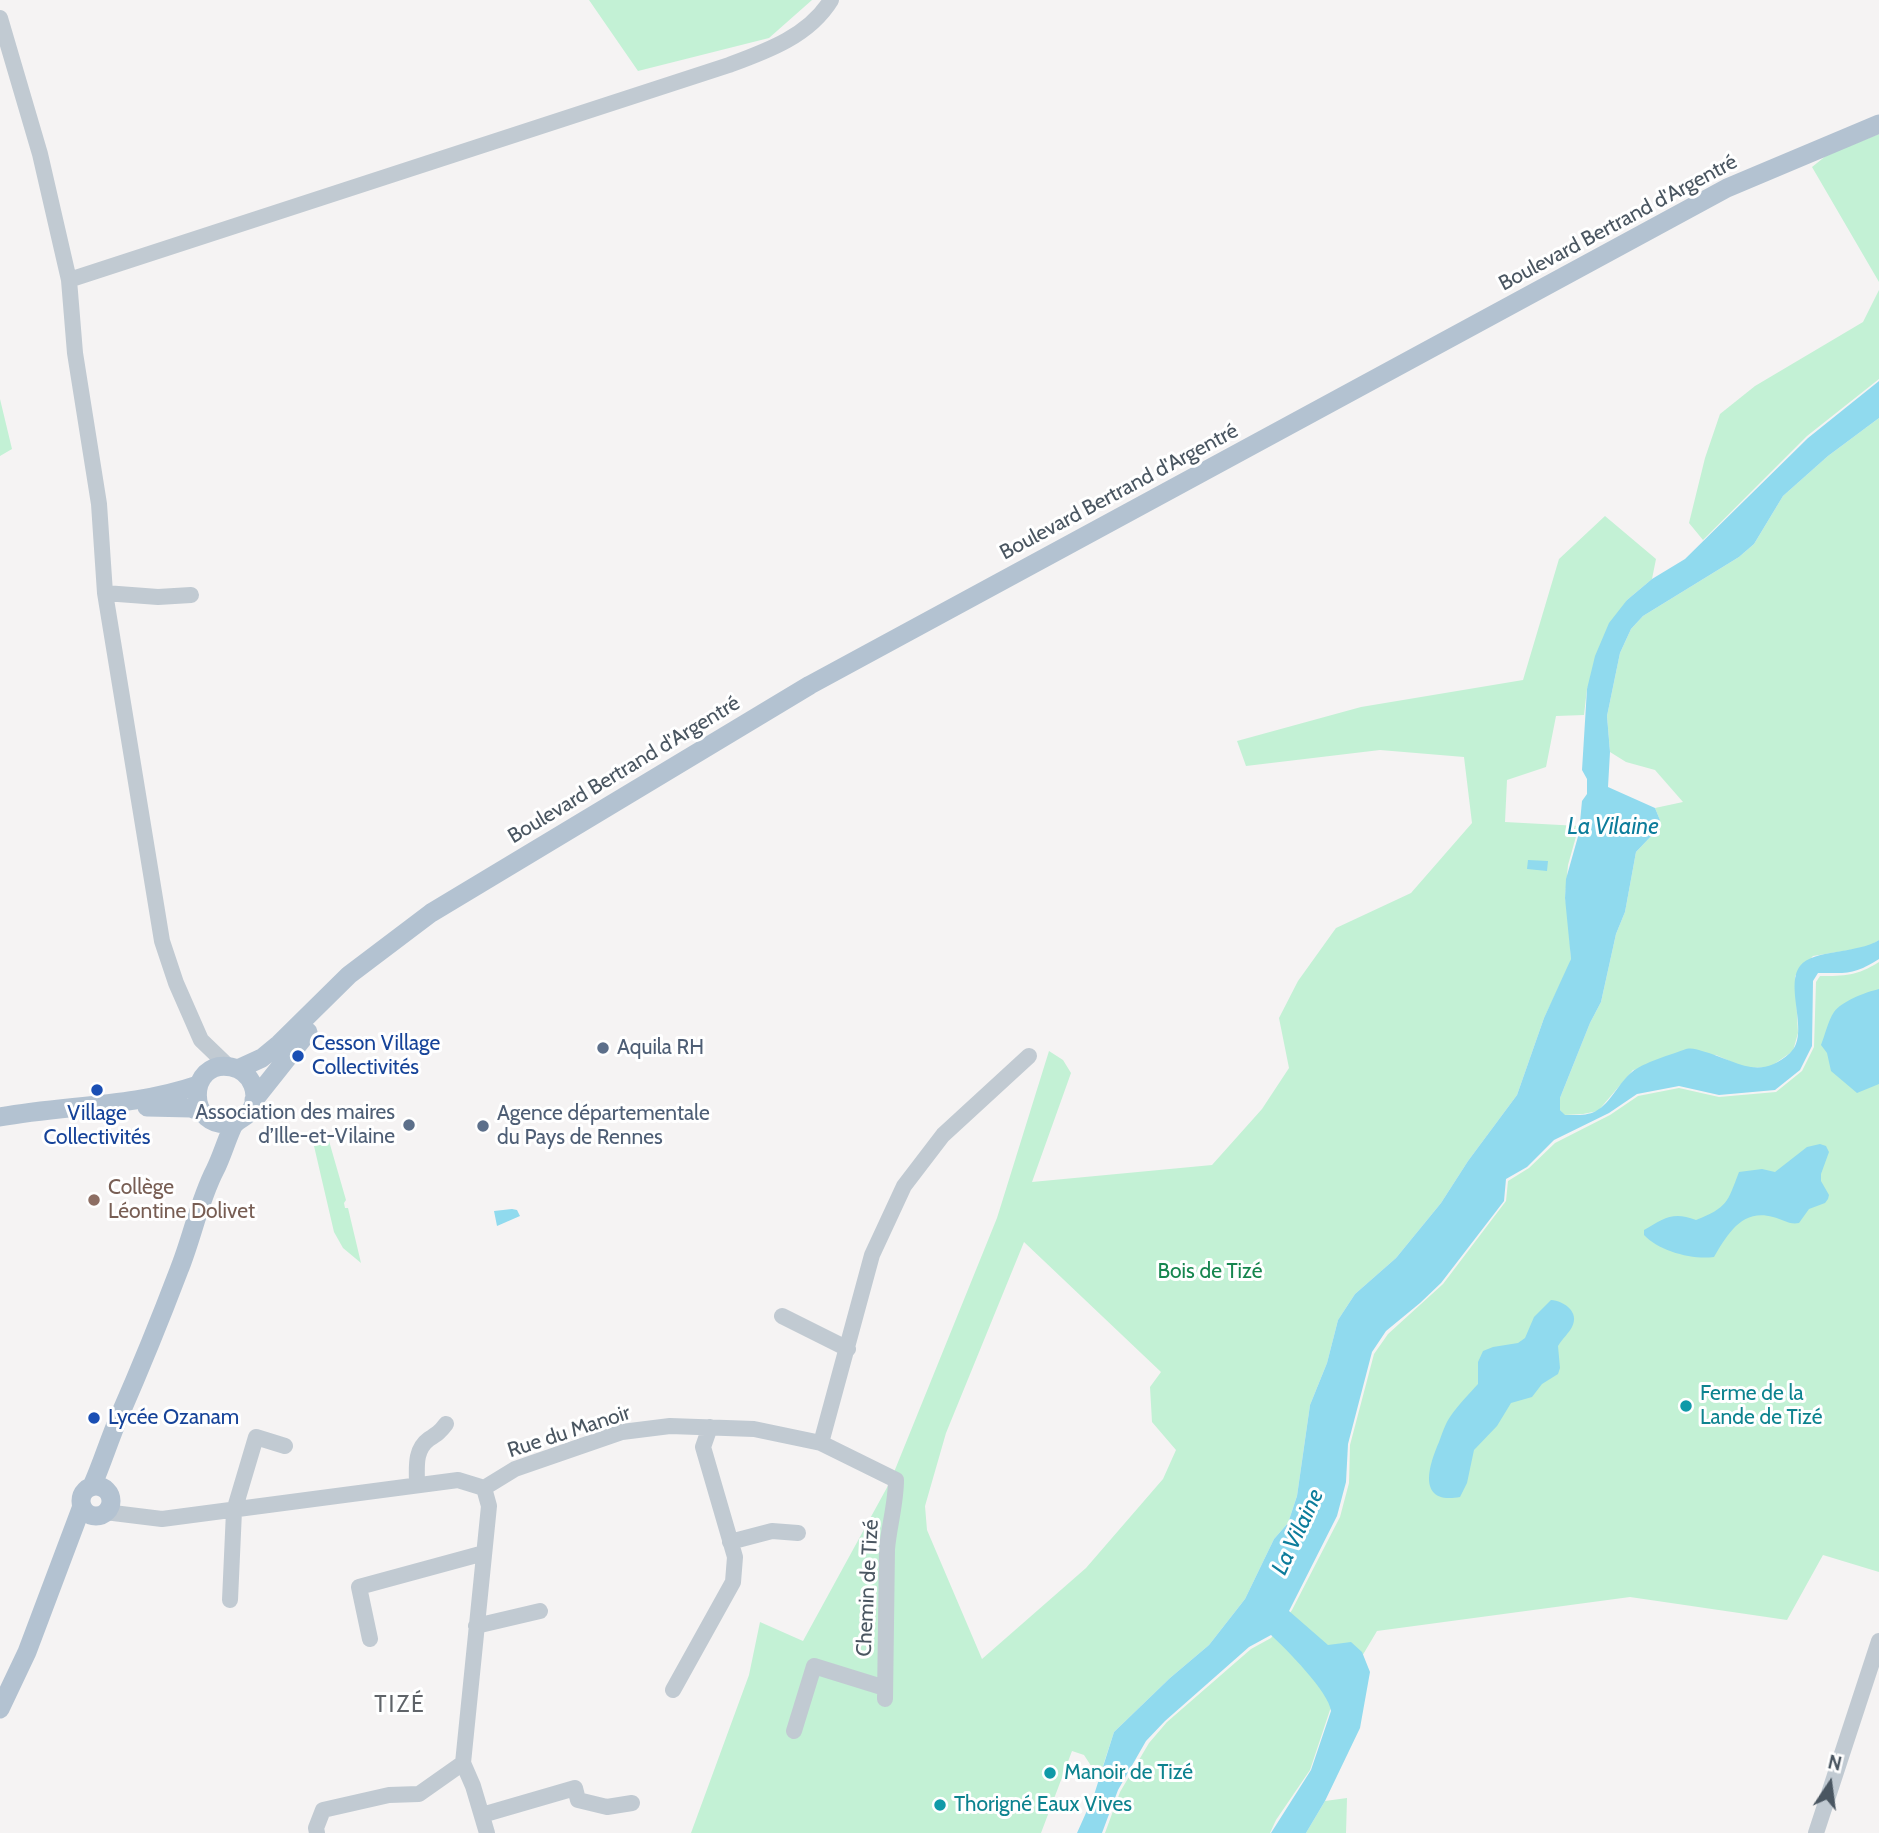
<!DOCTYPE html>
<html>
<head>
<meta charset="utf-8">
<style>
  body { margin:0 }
  #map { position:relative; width:1879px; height:1833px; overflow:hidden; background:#f5f3f3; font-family:Cabin,sans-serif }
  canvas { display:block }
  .north { position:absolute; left:1795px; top:1749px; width:70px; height:70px; -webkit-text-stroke:5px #fff; paint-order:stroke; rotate:13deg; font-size:19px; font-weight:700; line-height:28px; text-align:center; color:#4a5661 }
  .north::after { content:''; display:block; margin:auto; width:24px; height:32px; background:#4a5661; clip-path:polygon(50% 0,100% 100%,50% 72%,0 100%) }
</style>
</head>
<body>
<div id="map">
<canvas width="1879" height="1833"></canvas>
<div class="north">N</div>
</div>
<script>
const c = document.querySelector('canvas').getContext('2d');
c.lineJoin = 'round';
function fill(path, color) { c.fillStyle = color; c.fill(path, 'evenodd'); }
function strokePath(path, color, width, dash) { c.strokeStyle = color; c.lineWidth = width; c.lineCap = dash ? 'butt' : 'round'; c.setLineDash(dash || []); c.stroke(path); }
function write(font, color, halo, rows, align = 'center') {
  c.font = font + ' Cabin,sans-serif'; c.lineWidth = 6; c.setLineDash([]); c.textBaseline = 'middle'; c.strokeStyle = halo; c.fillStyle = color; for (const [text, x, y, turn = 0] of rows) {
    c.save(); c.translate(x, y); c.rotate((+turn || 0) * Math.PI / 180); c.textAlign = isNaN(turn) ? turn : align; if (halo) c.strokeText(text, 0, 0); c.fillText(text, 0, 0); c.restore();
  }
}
const green = new Path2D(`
  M589,0H812L769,38L638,71Z
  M1879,134V282L1812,167L1827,155Z
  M1879,290V379L1807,436L1703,540L1689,523L1705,458L1720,414L1755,386L1863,322Z
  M0,399L12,449L0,456Z
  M1879,418V940L1868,947L1813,956L1795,976L1798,1033L1793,1051L1770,1067L1745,1068L1716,1055L1633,1070L1598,1111L1583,1114L1564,1115L1560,1110V1098L1590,1023L1601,1002L1616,934L1625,912L1636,852L1656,831L1660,820L1655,808L1683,802L1655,770L1626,762L1610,752L1607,716L1620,653L1631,629L1643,616L1739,557L1754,544L1783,496L1828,456Z
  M1605,516L1656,559L1652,579L1627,600L1587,689L1584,715L1556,716L1546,767L1507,780L1505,822L1579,826L1568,865L1565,898L1568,913L1571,959L1569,966L1544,1018L1517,1095L1468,1161L1441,1203L1396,1258L1355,1294L1338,1320L1327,1363L1310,1405L1297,1496L1288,1523L1274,1539L1245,1599L1209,1645L1170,1678L1114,1732L1099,1778L1084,1755L1072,1751L1041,1833H691L749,1675L760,1622L803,1641L890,1482L997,1218L1049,1051L1063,1060L1071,1073L1032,1182L1212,1165L1262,1109L1289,1068L1279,1018L1298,981L1336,928L1411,893L1472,823L1464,757L1380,750L1246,766L1237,741L1361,707L1523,680L1559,559ZM1024,1242L1161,1372L1150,1387L1152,1422L1176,1450L1163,1479L1086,1568L982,1659L927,1530L925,1506L946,1433Z
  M1879,962V1572L1823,1555L1787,1620L1630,1597L1377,1631L1330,1710L1310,1770L1276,1820L1270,1833H1105L1120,1792L1149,1743L1167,1722L1251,1649L1271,1638L1292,1610L1340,1517L1349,1483L1350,1445L1374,1354L1388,1334L1443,1284L1506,1201L1508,1181L1529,1168L1555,1143L1610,1115L1638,1096L1679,1088L1719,1097L1776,1092L1802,1071L1814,1047L1816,982L1820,976C1845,976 1857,976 1879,962Z
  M329,1141L346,1200L344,1203L345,1208H348L361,1263L343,1248L334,1232L314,1146Z
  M1347,1798L1346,1833H1306L1325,1801Z`);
const water = new Path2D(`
  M1879,381V418L1828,456L1783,496L1754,544L1739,557L1643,616L1631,629L1620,653L1607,716L1610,752L1608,787L1655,808L1660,820L1656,831L1636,852L1625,912L1616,934L1601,1002L1590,1023L1560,1098V1110L1565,1115C1575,1115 1587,1116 1596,1111C1611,1103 1619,1082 1632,1072C1642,1063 1673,1054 1686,1049C1692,1048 1696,1049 1702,1051C1736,1060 1758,1082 1790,1053C1811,1035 1784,987 1800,966C1813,949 1857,954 1879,940V959C1854,975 1847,973 1818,973L1813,981L1812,1046L1800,1070L1775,1090L1719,1095L1679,1086L1637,1094L1609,1113L1554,1140L1527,1167L1506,1179L1504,1201L1441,1283L1420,1303L1386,1331L1372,1352L1348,1444L1346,1482L1337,1516L1289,1611L1328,1645L1351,1642L1362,1652L1370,1672L1360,1728L1325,1801L1306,1833H1271L1311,1770L1331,1711C1329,1692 1286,1649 1271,1635L1249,1647L1165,1721L1146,1741L1118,1790L1102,1833H1077L1094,1795L1114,1732L1170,1678L1209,1645L1245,1599L1274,1539L1288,1523L1297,1496L1310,1405L1327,1363L1338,1320L1355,1294L1396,1258L1441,1203L1468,1161L1517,1095L1544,1018L1571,959L1565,898L1566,879L1579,833L1582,801L1587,794V779L1582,770L1587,689L1595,656L1609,623L1627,600L1652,579L1685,559L1808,438Z
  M1528,860L1548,861L1547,871L1527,869Z
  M1879,989V1084L1857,1093L1831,1071L1827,1053L1821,1045C1825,1035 1828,1021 1834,1012C1842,1001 1866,992 1879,989Z
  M1820,1144L1826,1146L1829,1152L1821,1174V1181L1829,1195L1828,1199L1825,1203L1809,1209L1799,1223C1789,1225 1782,1219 1773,1217C1742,1208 1727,1235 1714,1257C1692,1260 1659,1251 1644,1235V1230C1664,1218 1673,1211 1696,1220C1728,1207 1727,1203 1739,1172L1762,1169L1775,1172L1807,1147Z
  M512,1209L517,1210L520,1216L497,1226L494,1211Z
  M1551,1300C1564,1301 1580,1312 1572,1327C1569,1333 1562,1339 1558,1346L1560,1368L1558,1374L1542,1384L1532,1397L1511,1403L1497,1426L1474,1450L1467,1483L1460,1497C1416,1505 1429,1465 1439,1442C1442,1434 1445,1424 1450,1417C1458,1405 1469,1394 1478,1384V1362L1483,1351L1493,1347L1518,1343L1525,1338L1534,1317Z`);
const minor = new Path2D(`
  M0,18L40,154L69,280L75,353L99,504L105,593L162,941L176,983L201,1040L228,1066
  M69,280L729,65C767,51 809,36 831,0
  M105,593L158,597L191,595
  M782,1316L848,1349
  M821,1443L872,1255L904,1186L943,1135L1029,1056
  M417,1485C417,1468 414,1450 429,1439C437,1434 440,1432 446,1424
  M484,1488L489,1506L463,1763L473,1786L487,1833
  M105,1512L162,1519L458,1480L484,1488L515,1469L622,1432L670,1426L754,1429L821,1443L896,1480C896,1503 889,1526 887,1549L885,1699
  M730,1542L772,1531L798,1533
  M230,1600L234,1511L256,1437L285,1446
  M476,1626L540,1611
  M370,1639L359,1587L484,1553
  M673,1690L733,1582L735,1557L703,1447L710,1427
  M794,1731L814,1666L885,1688
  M482,1815L575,1788L578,1800L607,1807L632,1803
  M317,1833L316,1828L323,1810L389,1795L419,1794L463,1763
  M1816,1833L1879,1641`);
const major = new Path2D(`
  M238,1069L262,1058L279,1044L349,975L431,913L810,685L1727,188L1879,124
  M254,1100L308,1032
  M147,1107L191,1108L202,1112
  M0,1117C66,1105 134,1107 198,1085
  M92,1486C102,1464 109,1440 119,1417C140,1369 160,1320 179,1270C192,1238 199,1201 215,1170C222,1156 226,1141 233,1126C237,1120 244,1118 249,1113C262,1096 252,1071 231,1067C187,1058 184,1133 235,1123
  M81 1501a15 15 0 1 1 30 0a15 15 0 1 1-30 0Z
  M0,1709L27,1652L82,1506`);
const markers = [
  [603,1048,7,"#5c6f8a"],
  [298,1056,7,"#1a4fb4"],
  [97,1090,7,"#1a4fb4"],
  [409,1125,7,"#5c6f8a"],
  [483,1126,7,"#5c6f8a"],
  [94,1200,7,"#8d6e63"],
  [1686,1406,7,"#0f9aa8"],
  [94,1418,7,"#1a4fb4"],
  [1050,1773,7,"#0f9aa8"],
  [940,1805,7,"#0f9aa8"]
];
const streetNames = [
  ["Boulevard Bertrand d'Argentré",1618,223,-28],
  ["Boulevard Bertrand d'Argentré",1119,492,-28],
  ["Boulevard Bertrand d'Argentré",624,770,-31],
  ["Rue du Manoir",569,1432,-18],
  ["Chemin de Tizé",868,1588,-87]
];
const transitNames = [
  ["Cesson Village",312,1044],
  ["Collectivités",312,1068],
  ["Village",97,1114,"center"],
  ["Collectivités",97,1138,"center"],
  ["Lycée Ozanam",108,1418]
];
const serviceNames = [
  ["Aquila RH",617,1048],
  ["Association des maires",395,1113,"right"],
  ["d’Ille-et-Vilaine",395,1137,"right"],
  ["Agence départementale",497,1114],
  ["du Pays de Rennes",497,1138]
];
const educationNames = [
  ["Collège",108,1188],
  ["Léontine Dolivet",108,1212]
];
const parkNames = [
  ["Bois de Tizé",1210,1272]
];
const cultureNames = [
  ["Ferme de la",1700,1394],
  ["Lande de Tizé",1700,1418],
  ["Manoir de Tizé",1064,1773],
  ["Thorigné Eaux Vives",954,1805]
];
const waterNames = [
  ["La Vilaine",1613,827],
  ["La Vilaine",1298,1532,-65]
];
const neighbourhoodNames = [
  ["TIZÉ",400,1705]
];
fill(green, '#c3f1d5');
fill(water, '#90daee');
strokePath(minor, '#c1cad2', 16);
strokePath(major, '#b3c2d1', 19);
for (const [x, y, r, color] of markers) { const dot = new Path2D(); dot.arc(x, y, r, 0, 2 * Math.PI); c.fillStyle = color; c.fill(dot); strokePath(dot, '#fff', 2.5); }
write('21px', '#4a5661', '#fff', streetNames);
write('21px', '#164399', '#fff', transitNames, 'left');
write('21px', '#4e5e75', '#fff', serviceNames, 'left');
write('21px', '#785e54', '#fff', educationNames, 'left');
write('21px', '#17864f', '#fff', parkNames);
write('21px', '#0d838f', '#fff', cultureNames, 'left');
write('italic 23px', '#0c7c9b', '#fff', waterNames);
c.letterSpacing = '2px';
write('23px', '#5f6368', '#fff', neighbourhoodNames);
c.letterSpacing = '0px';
</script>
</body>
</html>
